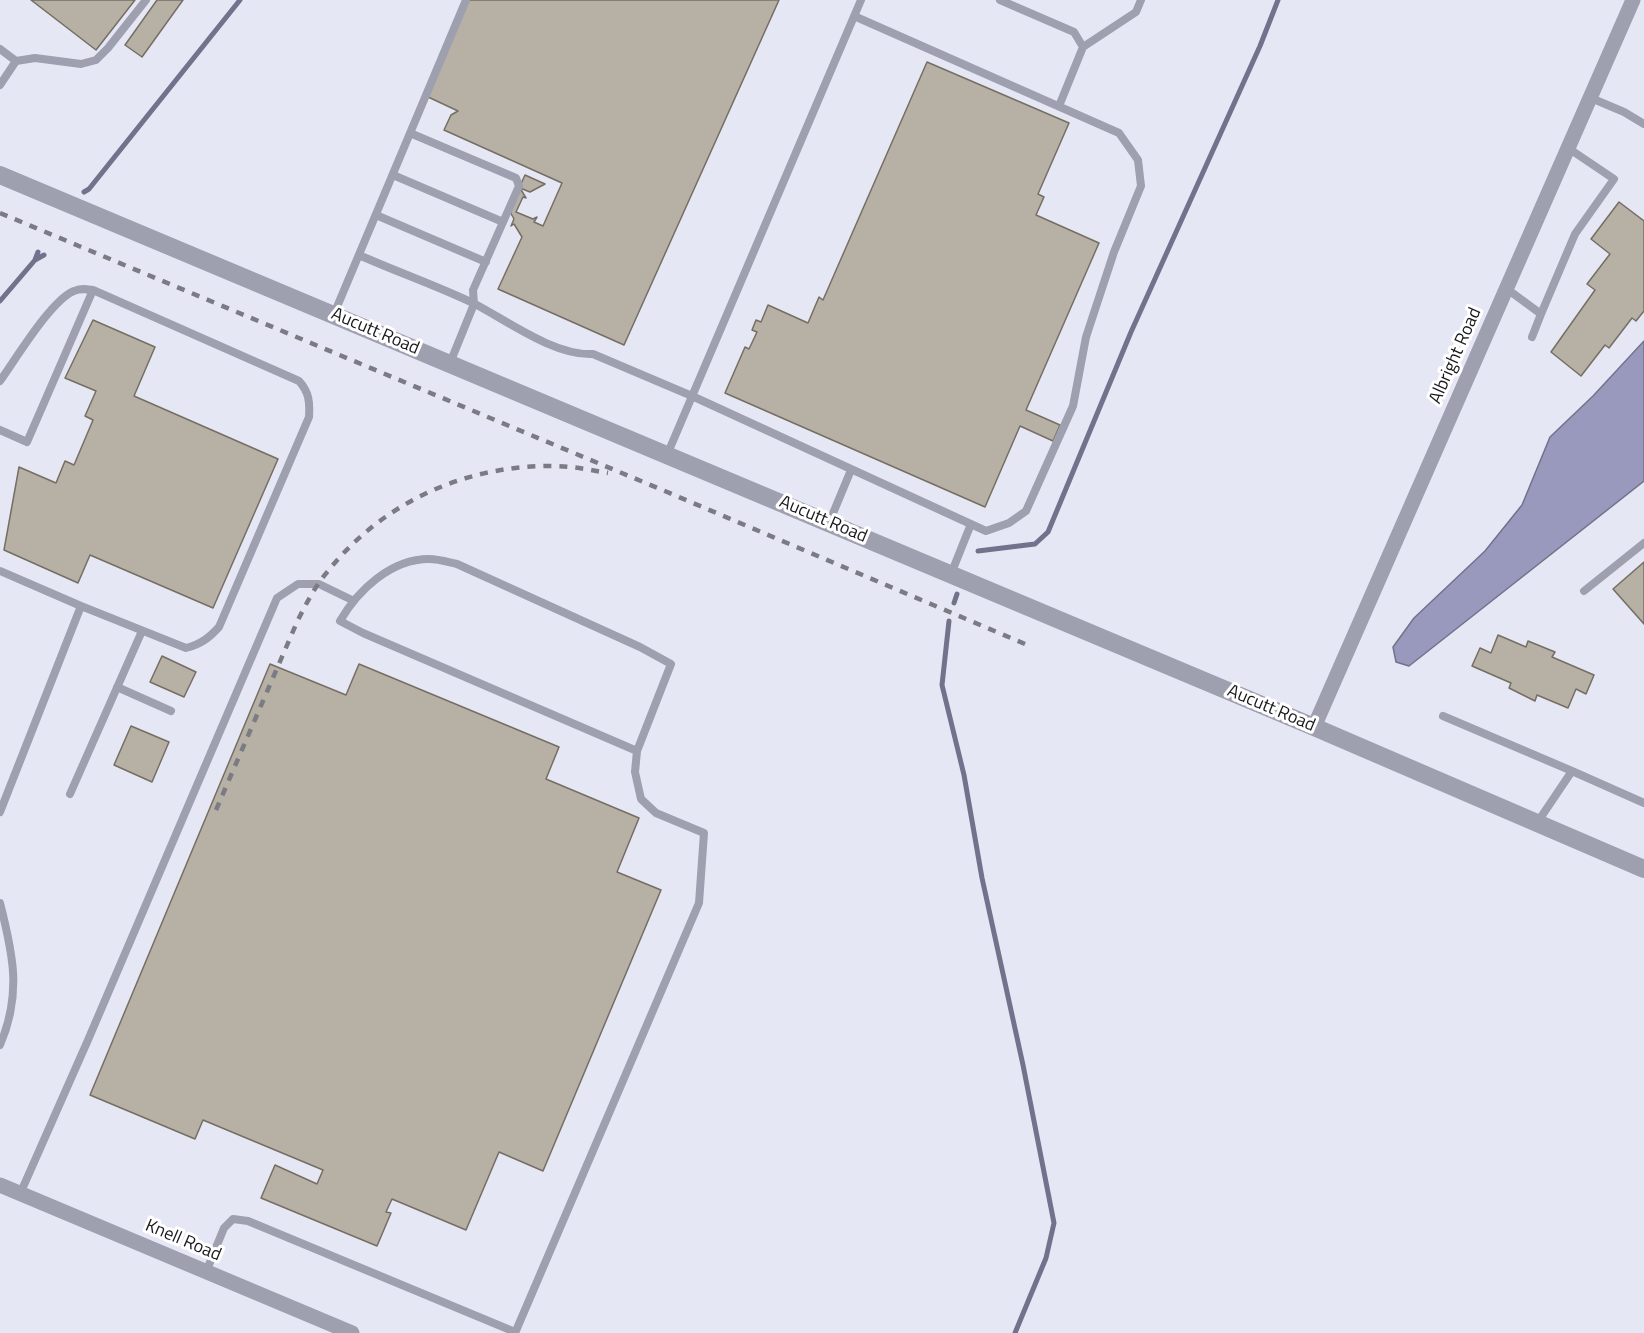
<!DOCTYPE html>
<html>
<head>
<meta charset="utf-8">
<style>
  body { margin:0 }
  canvas { display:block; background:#e6e7f4 }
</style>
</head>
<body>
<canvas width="1644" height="1333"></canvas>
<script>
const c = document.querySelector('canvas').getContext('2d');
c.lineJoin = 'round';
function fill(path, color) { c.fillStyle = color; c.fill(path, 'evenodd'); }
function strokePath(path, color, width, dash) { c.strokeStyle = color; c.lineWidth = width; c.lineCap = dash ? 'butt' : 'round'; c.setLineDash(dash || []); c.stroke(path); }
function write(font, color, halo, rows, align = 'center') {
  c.font = font + ' "Titillium Web",sans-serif'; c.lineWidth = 6; c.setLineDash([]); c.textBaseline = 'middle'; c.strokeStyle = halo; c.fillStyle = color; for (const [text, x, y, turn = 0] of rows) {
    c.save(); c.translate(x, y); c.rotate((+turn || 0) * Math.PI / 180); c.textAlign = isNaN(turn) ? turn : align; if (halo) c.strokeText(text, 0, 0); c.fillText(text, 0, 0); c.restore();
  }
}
const water = new Path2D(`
  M1644,341V481L1409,666L1396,662L1393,647L1414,618L1485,551L1522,505L1550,437L1593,396Z`);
const stream = new Path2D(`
  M84,192L89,189L240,0
  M35,260L38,252
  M0,301L35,260L44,255
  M978,551L1035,544L1048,532L1131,332L1260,46L1278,0
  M954,603L957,594
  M949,621L942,685L964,775L982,878L1023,1065L1054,1223L1046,1258L1015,1333`);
const building = new Path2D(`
  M31,0H135L96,50Z
  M157,0H183L142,57L125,45Z
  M469,0H779L624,345L498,289L522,237L514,224L511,226L514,219L509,210L525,175L545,184L530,192L520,188L526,198L523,197L516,212L533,219L537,217L534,222L543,226L562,183L444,130L451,115L458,111L426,96Z
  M927,62L1069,123L1038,194L1044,197L1036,215L1099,243L1026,410L1060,425L1053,441L1020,426L985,507L725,393L745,347L749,349L757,332L752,330L756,320L761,322L768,305L808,323L819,297L823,300Z
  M1619,202L1644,221V311L1636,321L1632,318L1609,348L1605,345L1581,376L1551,352L1595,290L1587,284L1610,254L1591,239Z
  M93,320L155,347L134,396L278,459L213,608L90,555L78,583L4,550L19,467L56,483L65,461L74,465L93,420L85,416L96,391L65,378Z
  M1644,562V624L1613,589Z
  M1498,635L1526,647L1528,641L1555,652L1552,657L1594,675L1586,694L1576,689L1568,708L1537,695L1535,701L1509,688L1511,683L1472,666L1480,648L1491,653Z
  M162,656L196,672L184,697L150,682Z
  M270,664L346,695L359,664L559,747L546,779L639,818L617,872L661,890L543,1171L499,1152L466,1230L392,1199L386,1212L391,1213L377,1246L261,1198L275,1165L317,1184L323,1170L203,1120L195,1139L90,1095Z
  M131,726L169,742L152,782L114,765Z`);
const service = new Path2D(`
  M1000,0L1074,32L1083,47L1059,106
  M1083,47L1136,12L1141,0
  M0,49L16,61L35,58L81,64L96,60L108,48L146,0
  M0,85L16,61
  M1591,98L1624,112L1644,124
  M410,133L516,178L519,186L473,290L474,304L450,363
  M393,175L503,222
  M376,215L486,262
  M359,255C397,272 438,286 475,304C509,322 555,356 593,354L692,396L986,531L1009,523L1026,511L1073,406L1086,337L1114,252L1141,186L1138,160L1119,133L854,16
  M1507,289L1541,314L1575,234L1614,179L1568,148
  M334,314L466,0
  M1532,337L1541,314
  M0,381C16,359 51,300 74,291C80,288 86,289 93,290L299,381C309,392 310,402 309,417L219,627C209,638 201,644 186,648L81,606L0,571
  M0,430L27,442L93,290
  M667,455L861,0
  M829,523L851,470
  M951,574L971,524
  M1584,591L1644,543
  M117,687L171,711
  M1443,716L1572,771
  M70,794L142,631
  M0,812L81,606
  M1537,823L1572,771L1644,803
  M0,903C13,954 22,994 0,1045
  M20,1194L88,1040L277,598L298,584H319L354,601
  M206,1272L224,1228L233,1219L248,1221L515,1332
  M515,1333L699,903L704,833L656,813L641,799L635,772L637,751L671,664L640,647L457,564C448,562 438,559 429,559C391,559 358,590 340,621L363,633L637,751`);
const minor = new Path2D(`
  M1314,727L1633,0
  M0,1185L352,1333`);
const tertiary = new Path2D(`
  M0,175L1314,727L1644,869`);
const rail = new Path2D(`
  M0,213L660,489L1025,644
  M216,810L297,622C306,604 315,586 328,571C383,502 466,465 553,466C572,466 590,470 608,473`);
const streetNames = [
  ["Aucutt Road",375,332,23],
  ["Albright Road",1456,356,-66],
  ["Aucutt Road",823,520,23],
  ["Aucutt Road",1271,709,23],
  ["Knell Road",183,1241,23]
];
fill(water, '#9899bc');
strokePath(water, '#72728c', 1.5);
strokePath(stream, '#72728c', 5);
fill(building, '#b7b0a5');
strokePath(building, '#756e64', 1.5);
strokePath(service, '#9e9faf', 8);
strokePath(minor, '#9e9faf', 15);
strokePath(tertiary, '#9e9faf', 18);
strokePath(rail, '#7b7b83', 4.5, [8, 8]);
write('18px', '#18181c', '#fff', streetNames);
</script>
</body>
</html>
